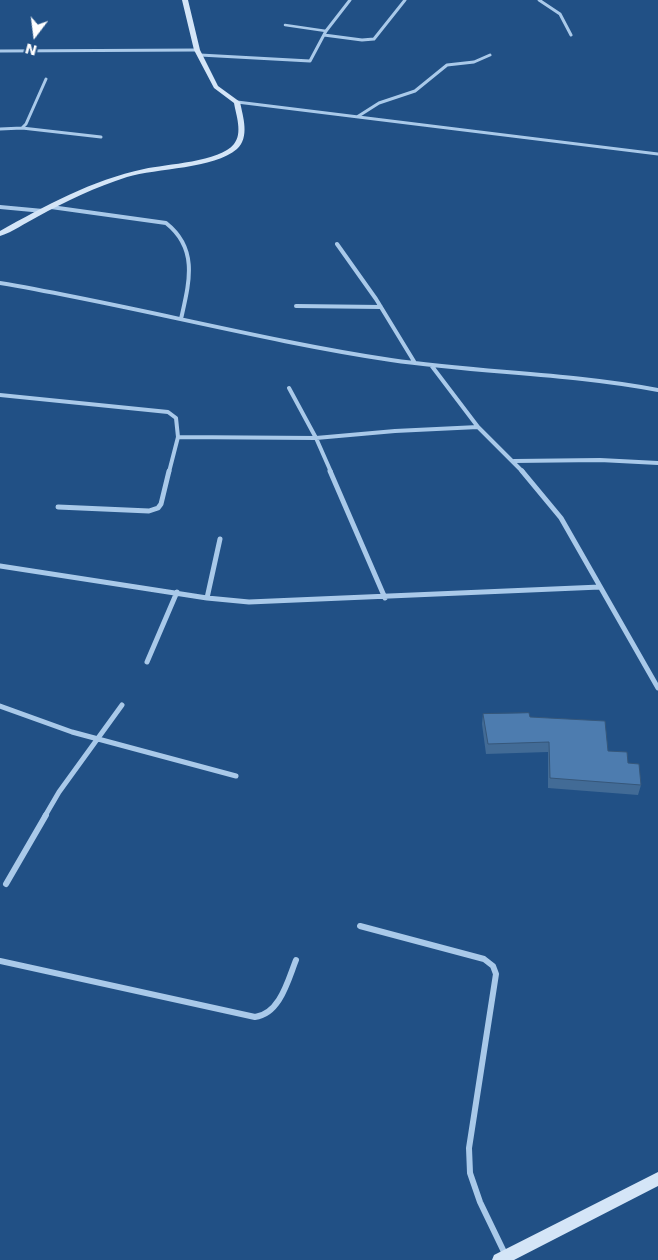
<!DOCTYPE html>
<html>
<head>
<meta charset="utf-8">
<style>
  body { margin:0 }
  #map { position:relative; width:658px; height:1260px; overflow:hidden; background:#215085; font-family:"DejaVu Sans",sans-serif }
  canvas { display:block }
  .north { position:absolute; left:10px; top:10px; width:50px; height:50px; -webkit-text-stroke:4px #215085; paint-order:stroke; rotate:195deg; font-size:14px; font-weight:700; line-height:20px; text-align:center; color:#fff }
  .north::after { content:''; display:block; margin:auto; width:18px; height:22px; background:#fff; clip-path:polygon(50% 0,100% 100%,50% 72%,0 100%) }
</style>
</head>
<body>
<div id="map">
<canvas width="658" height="1260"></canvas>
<div class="north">N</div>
</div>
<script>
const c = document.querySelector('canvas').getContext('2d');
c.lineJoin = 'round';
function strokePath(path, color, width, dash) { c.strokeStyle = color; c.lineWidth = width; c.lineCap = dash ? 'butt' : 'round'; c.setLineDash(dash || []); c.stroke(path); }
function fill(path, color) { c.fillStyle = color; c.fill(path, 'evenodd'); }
const lane = new Path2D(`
  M285,25L326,31`);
const streetFar3 = new Path2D(`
  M539,0L560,14L571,35
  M324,35L362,40L374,39L405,0
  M0,51L197,50
  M200,55L310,61L326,31L350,0
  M237,102L658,154
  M357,117L379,103L415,91L447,65L474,62L490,55
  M22,128L101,137
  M0,129L22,128L26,124L46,79`);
const streetFar2 = new Path2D(`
  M0,207L43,211
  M51,207L166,223C199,249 189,283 181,319
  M337,244L376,299L415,363
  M0,283C131,305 259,340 391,360C480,373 569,373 658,390
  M296,306L381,307
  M431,365L478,427L523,472
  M289,388L316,438L331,472
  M0,395L168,412L176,418L178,437L169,472
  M178,437L316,438L395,431L478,427
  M514,461L600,460L658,463`);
const streetFar1 = new Path2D(`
  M330,471L385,598
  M522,471L561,518L658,688
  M58,507L149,511L158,508L161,504L169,471
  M0,566L207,598L249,602L600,587
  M207,598L220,539
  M147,662L177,592
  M0,706L72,732L236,776
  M45,816L59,792L122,705`);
const street = new Path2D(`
  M6,884L46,815
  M360,926L484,959L493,966L496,974L469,1148L470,1173L480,1202L506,1256
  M0,961L255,1017C280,1014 288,980 296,960`);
const secondary = new Path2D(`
  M182,0H188L200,50L218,86L240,102C243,117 250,137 237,149C214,169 157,168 127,177C96,187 66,201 37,217C25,223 13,232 0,236V231C45,206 92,180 144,169C166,164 220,162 234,144C243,133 236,115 234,103L214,88L194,50Z
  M658,1172V1186L514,1260H492L494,1255Z`);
const wall = new Path2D(`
  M483,714L530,717L608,751L628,763L641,785L638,795L548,788V752L486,754L482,724Z`);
const building = new Path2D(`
  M529,713L530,717L605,721L608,751L627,752L628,763L639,764L641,785L550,778L549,742L488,744L483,714Z`);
strokePath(lane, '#a9c9e9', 2.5);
strokePath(streetFar3, '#a9c9e9', 3);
strokePath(streetFar2, '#a9c9e9', 4);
strokePath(streetFar1, '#a9c9e9', 5);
strokePath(street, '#a9c9e9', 6);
fill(secondary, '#d4e5f7');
fill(wall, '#426b96');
fill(building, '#4d7caf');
strokePath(building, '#36577a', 1);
</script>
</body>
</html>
